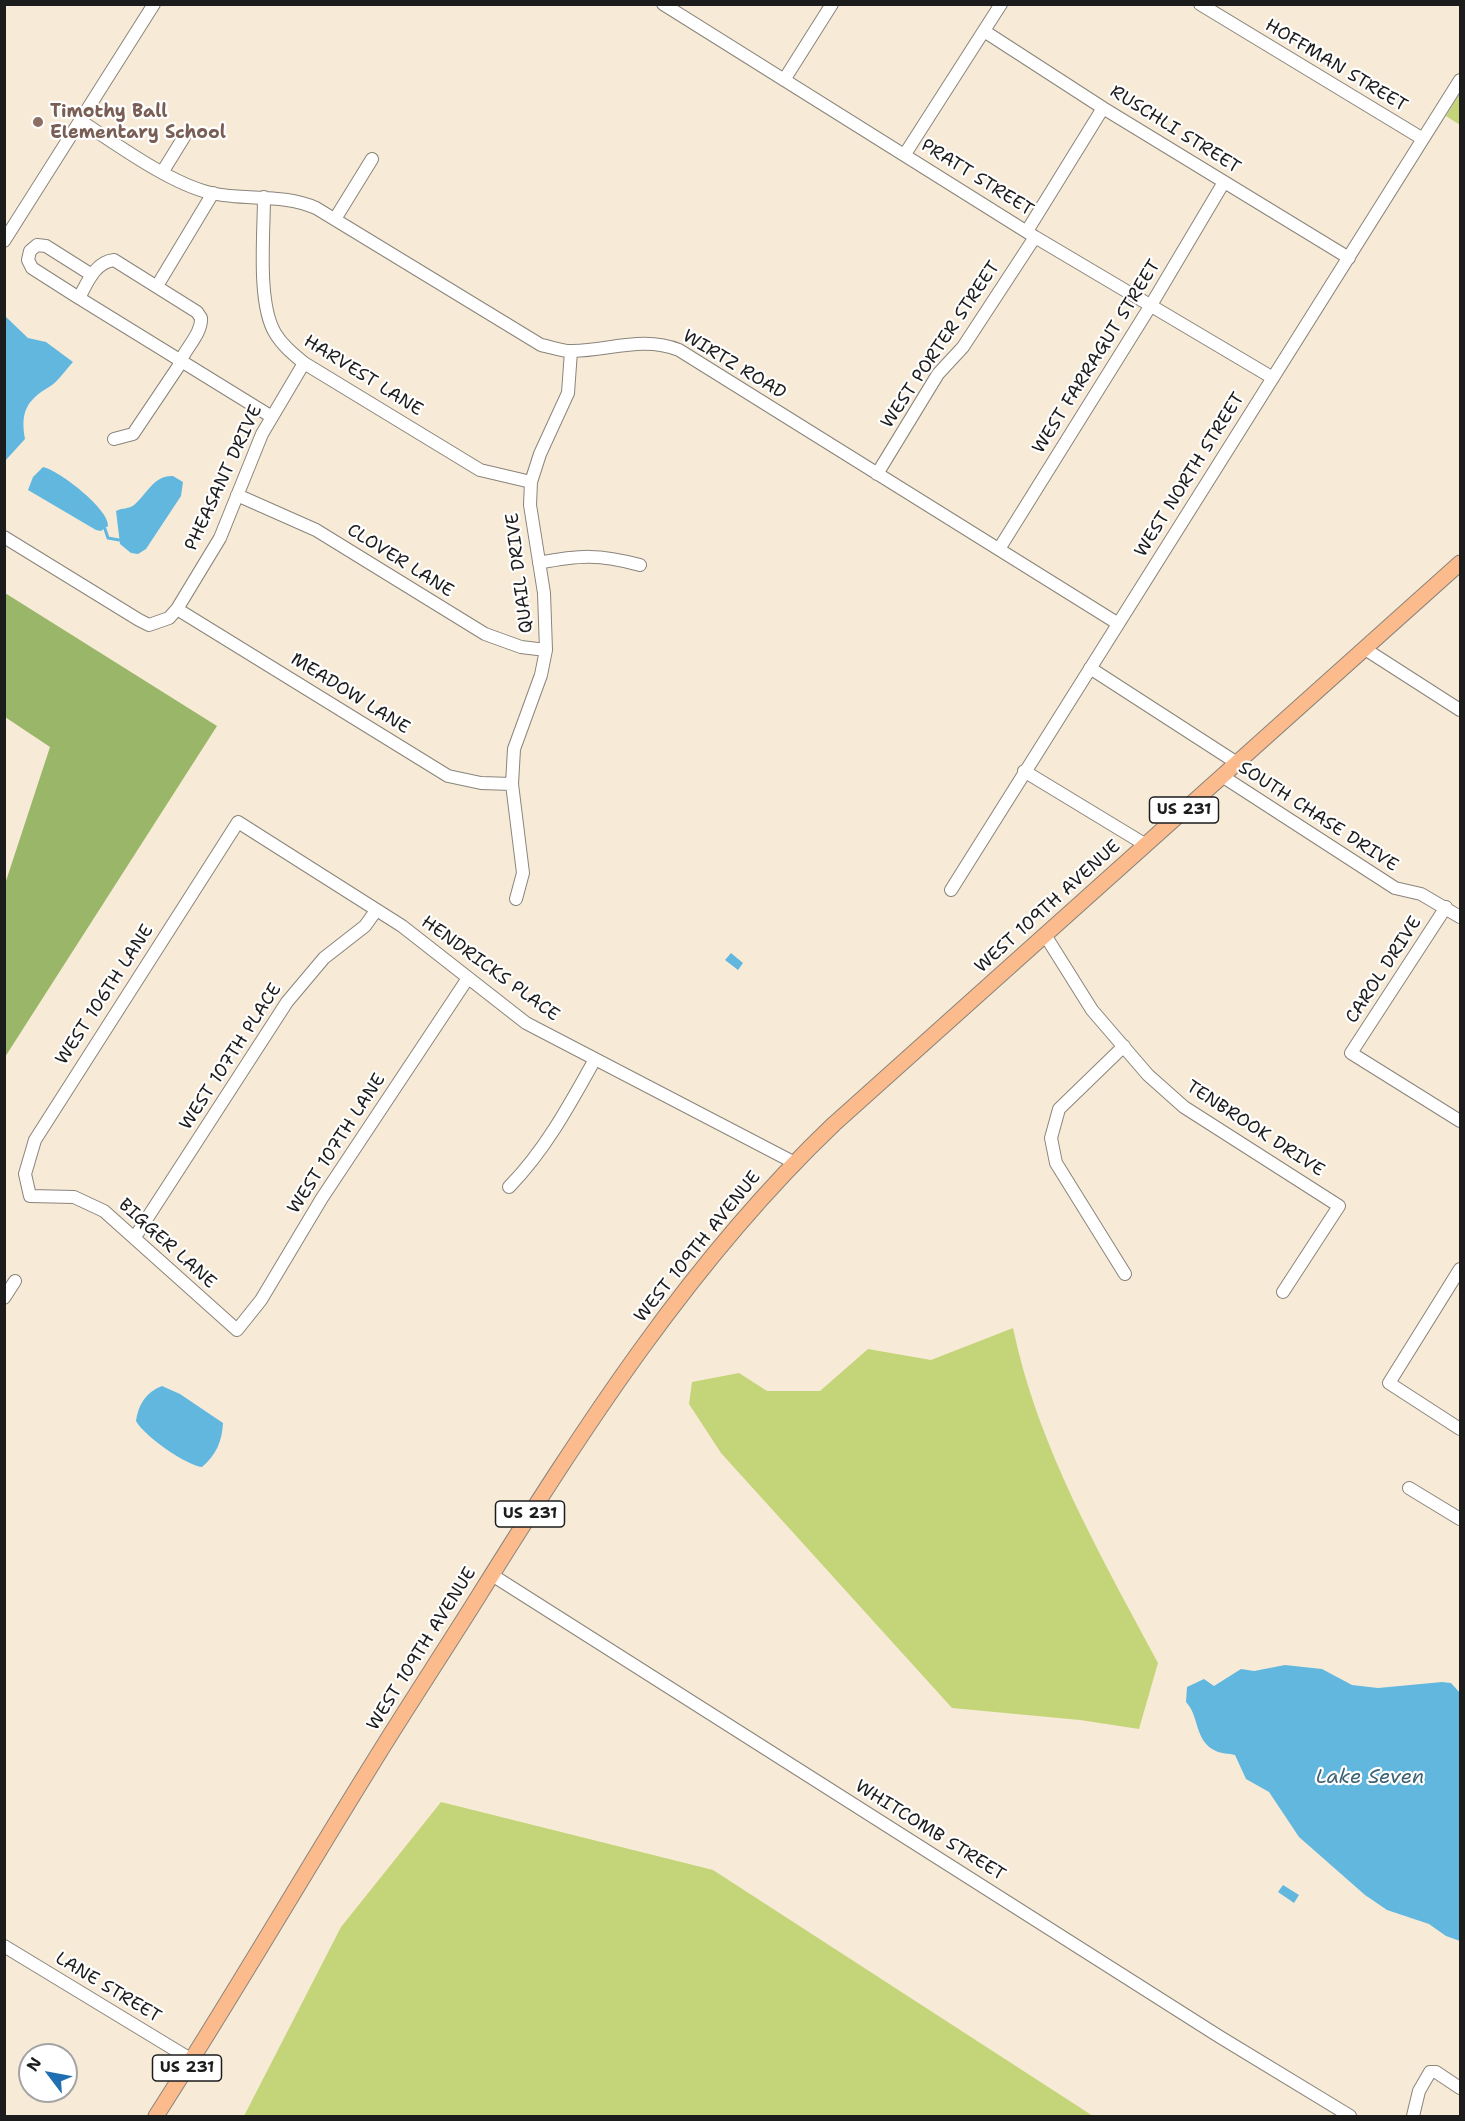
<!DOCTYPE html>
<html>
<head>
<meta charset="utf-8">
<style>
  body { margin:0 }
  #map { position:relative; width:1465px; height:2121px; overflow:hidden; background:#f7ebd8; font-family:"Shantell Sans",sans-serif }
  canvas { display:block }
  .frame { position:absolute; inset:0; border:6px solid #1c1c1c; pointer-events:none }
  .north { position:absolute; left:18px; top:2043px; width:60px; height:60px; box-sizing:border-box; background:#fff; border:2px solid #a4a4a4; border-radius:50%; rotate:302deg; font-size:16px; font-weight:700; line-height:24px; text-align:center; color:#1c1c1c }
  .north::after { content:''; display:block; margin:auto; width:21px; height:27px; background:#1f6fb2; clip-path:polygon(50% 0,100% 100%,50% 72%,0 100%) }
</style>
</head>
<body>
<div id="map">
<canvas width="1465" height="2121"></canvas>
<div class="frame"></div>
<div class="north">N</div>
</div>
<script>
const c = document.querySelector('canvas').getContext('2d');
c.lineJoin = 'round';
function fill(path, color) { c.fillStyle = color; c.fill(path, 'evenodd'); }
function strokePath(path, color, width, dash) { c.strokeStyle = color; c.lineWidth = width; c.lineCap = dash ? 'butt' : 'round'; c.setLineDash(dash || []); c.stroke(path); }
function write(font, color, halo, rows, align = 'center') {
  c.font = font + ' "Shantell Sans",sans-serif'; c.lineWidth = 4.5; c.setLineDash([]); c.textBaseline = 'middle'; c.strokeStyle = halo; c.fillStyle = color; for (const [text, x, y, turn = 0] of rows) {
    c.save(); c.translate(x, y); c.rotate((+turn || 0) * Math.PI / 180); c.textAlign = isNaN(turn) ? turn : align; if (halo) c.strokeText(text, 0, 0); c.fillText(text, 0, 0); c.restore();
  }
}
const green = new Path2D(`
  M1460,93V125L1446,116Z
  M1013,1328C1038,1448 1101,1556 1158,1663L1139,1729L1080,1720L952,1708L721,1453L689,1404L692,1382L739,1373L767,1391H820L868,1349L931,1360Z
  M441,1802L713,1870L1093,2116H244L341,1927Z`);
const forest = new Path2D(`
  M5,593L217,726L5,1057V884L50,747L5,717Z`);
const water = new Path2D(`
  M5,316L28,338L46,342L73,362C66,369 58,382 49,387C27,400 20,412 25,439L5,461Z
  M43,467C59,470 110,510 108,526L101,531L96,530L28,490L33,477Z
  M173,476L183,482L181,496L146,549L138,554L131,553L120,544L116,511C122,508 129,509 134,505C147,494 154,475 173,476Z
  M731,953L743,963L738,970L725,960Z
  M162,1386L180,1394L223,1423C222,1442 216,1455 202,1467C187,1466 143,1435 136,1421C138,1405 146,1392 162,1386Z
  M1285,1665L1322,1669L1352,1685L1378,1688L1442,1682L1451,1683L1460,1693V1941L1446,1936L1429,1924L1387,1910L1365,1895L1299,1837L1269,1792L1246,1779L1235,1755C1229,1753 1221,1754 1216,1751C1194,1741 1200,1717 1186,1702L1187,1687L1204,1679L1214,1686L1241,1669L1254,1671Z
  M1283,1885L1299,1895L1294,1903L1278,1892Z`);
const stream = new Path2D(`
  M105,529L108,538L119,540`);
const minor = new Path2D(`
  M663,4L1035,237L1273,378
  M1200,4L1423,139
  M984,31L1103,108L1349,258
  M784,80L832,4
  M81,121C116,144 171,184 211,193C246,201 282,193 316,208L541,345C552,347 563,352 573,351C610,350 644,336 679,350L1117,623
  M905,154L1001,4
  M163,171L184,137
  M264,197C264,233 257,303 275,333C282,345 293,354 304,363L480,470L531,482
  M335,219L372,159
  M1027,231L1103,108
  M4,241L154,4
  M157,286L213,193
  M79,298L32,268L28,260L30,251L37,245L46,246L92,275
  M114,439L133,434L178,367C183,350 202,335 201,318L197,312L114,260C95,262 87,283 79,298L272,417
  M877,474L938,374L963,347L1035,237
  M237,495L316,530L485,634L521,647L546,650
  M4,537L139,620L149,625L169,618L177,609L220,538L262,434L304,363
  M999,549L1151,305L1224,182
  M539,563C580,555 599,554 640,565
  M177,609L448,776L481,783L512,784
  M1365,649L1460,710
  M1090,668L1237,763
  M1024,771L1146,845
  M1222,776L1395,888L1421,894L1460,917
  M951,890L1460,80
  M516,899L523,873L512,784L514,749L541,675L546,650L544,593L530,505L531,482L540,454L568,393L571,351
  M1446,907L1351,1053L1460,1121
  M1045,935L1092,1010L1148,1075L1184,1107L1339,1206L1283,1292
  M468,978L322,1198L261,1300L237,1330L104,1211L74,1197L30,1196L25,1174L35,1140L238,822L402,926L526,1023L793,1162
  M1124,1046L1059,1109L1051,1138L1056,1163L1125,1274
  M509,1187C545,1150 569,1106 594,1061
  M135,1237L287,1002L324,958L365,926L375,912
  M1460,1269L1389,1383L1460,1429
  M4,1298L15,1281
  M1409,1488L1460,1519
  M492,1575L1220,2037L1350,2116
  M4,1946L192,2060
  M1413,2116L1419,2091L1430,2072H1436L1460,2088`);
const major = new Path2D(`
  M156,2116C230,2001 299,1882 371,1766C406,1709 443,1653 478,1597C583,1429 690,1261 834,1124L1460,563`);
const markers = [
  [38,122,6,"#8d6e63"]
];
const shields = [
  [1184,810,69],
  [530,1514,69],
  [187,2068,69]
];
const shieldNames = [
  ["US 231",1184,810],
  ["US 231",530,1514],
  ["US 231",187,2068]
];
const streetNames = [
  ["HOFFMAN STREET",1336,66,31],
  ["RUSCHLI STREET",1175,130,32],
  ["PRATT STREET",977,178,32],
  ["WEST PORTER STREET",941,345,-56],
  ["WEST FARRAGUT STREET",1097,357,-58],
  ["WIRTZ ROAD",734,365,31],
  ["HARVEST LANE",363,376,32],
  ["WEST NORTH STREET",1190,475,-58],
  ["PHEASANT DRIVE",224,478,-65],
  ["CLOVER LANE",400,561,32],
  ["QUAIL DRIVE",520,573,-97],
  ["MEADOW LANE",350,694,32],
  ["SOUTH CHASE DRIVE",1318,817,33],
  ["WEST 109TH AVENUE",1048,907,-42],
  ["HENDRICKS PLACE",490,969,36],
  ["CAROL DRIVE",1384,970,-57],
  ["WEST 106TH LANE",105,995,-57],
  ["WEST 107TH PLACE",231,1057,-57],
  ["TENBROOK DRIVE",1255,1129,33],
  ["WEST 107TH LANE",337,1144,-57],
  ["BIGGER LANE",167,1244,42],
  ["WEST 109TH AVENUE",698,1247,-51],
  ["WEST 109TH AVENUE",422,1649,-58],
  ["WHITCOMB STREET",930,1831,32],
  ["LANE STREET",108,1988,31]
];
const educationNames = [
  ["Timothy Ball",50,112],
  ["Elementary School",50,133]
];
const waterNames = [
  ["Lake Seven",1370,1778]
];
fill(green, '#c3d578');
fill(forest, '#9ab668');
fill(water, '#62b7df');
strokePath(stream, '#62b7df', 3);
strokePath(minor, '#8a847a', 14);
strokePath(major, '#8a847a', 17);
strokePath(minor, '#fff', 12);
strokePath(major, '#fbbb8d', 15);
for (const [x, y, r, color] of markers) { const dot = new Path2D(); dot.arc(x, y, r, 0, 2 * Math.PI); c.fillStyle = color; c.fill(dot); strokePath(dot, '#fff', 2); }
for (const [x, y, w] of shields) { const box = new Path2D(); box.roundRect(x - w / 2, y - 13, w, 26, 4.5); c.fillStyle = '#fff'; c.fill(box); strokePath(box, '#1c1c1c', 1.5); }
write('bold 16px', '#1c1c1c', null, shieldNames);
write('18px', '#1c1c1c', '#fff', streetNames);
write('bold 18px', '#785e54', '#fff', educationNames, 'left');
write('italic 20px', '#3c6274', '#fff', waterNames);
</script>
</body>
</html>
